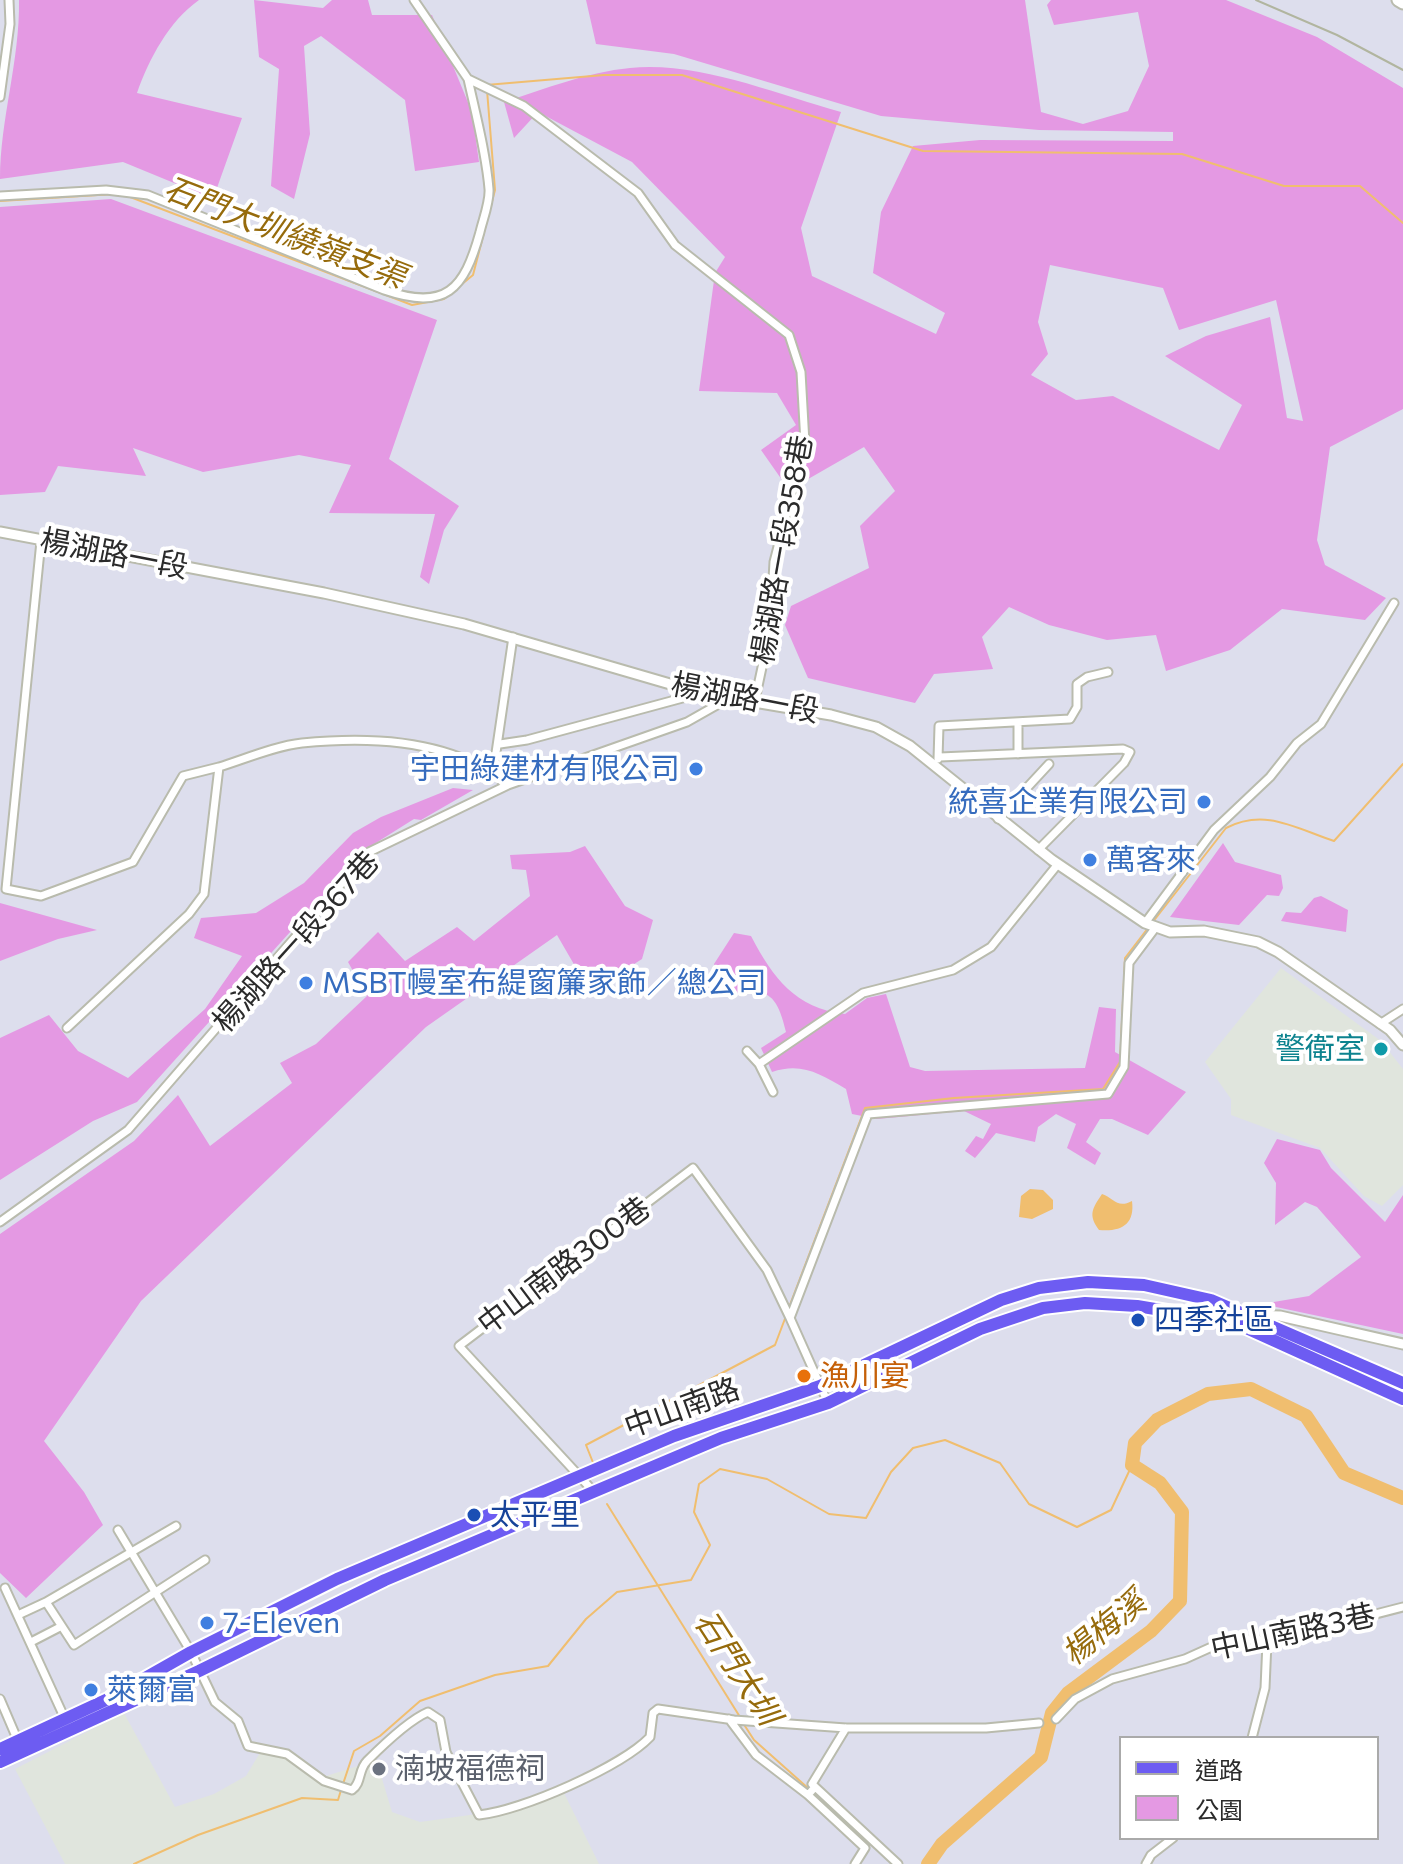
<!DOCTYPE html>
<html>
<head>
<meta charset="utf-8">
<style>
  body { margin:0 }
  #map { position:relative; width:1403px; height:1864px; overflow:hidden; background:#dddeed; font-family:Commissioner,"Noto Sans TC",sans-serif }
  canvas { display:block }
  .legend { position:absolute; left:1119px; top:1736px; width:260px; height:104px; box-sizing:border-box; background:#fff; border:2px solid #aaa; margin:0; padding:10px 14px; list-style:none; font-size:24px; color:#2b2b2b }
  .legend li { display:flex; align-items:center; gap:16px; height:40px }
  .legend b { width:40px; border:2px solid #aaa }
</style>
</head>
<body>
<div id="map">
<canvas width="1403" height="1864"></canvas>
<ul class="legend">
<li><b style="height:10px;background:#6d5cf2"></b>道路</li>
<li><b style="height:22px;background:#e499e3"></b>公園</li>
</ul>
</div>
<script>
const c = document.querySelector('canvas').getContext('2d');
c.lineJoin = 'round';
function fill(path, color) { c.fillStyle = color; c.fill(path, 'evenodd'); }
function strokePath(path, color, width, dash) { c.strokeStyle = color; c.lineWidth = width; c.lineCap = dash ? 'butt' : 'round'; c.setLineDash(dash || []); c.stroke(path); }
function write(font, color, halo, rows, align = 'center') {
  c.font = font + ' Commissioner,"Noto Sans TC",sans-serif'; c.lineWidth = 8; c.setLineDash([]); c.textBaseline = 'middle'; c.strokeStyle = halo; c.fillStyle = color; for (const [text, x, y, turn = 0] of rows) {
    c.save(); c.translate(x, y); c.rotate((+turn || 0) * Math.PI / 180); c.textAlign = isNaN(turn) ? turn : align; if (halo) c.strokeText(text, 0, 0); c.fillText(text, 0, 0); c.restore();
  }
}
const industrial = new Path2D(`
  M1281,968L1381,1041L1403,1069V1185L1382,1206L1364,1196L1320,1148L1231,1115V1099L1205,1062Z
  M124,1713L175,1807L214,1794L246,1776L261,1751L288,1759L320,1778L367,1763L379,1769L392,1812L420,1822L477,1814L486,1820L563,1791L599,1864H65L15,1769Z`);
const green = new Path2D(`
  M19,0H199C169,21 149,59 137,93L242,118L213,199L123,162L0,179C0,119 20,61 19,0Z
  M254,0L323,8L332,0H368L372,15H432L472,112L479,162L415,171L405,100L321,36L304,46L310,134L294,199L271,186L279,69L259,57Z
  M586,0H1025L1041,112L1083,124L1128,111L1149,66L1138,12L1054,25L1047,5L1051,0H1226L1317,37L1403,88V409L1330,447L1317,540L1325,565L1386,598L1365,620L1282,609L1230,650L1166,671L1156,635L1107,640L1049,625L1009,607L982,637L993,669L934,674L915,703L808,678L785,625L791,606L869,568L860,526L895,491L864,447L789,490L761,450L796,425L777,393L699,391L715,273L725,257L632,162L538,112L514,138L504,102C545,89 587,72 630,68C699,61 775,94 841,112L801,228L812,276L936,334L945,313L873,273L881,212L913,146L980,140L1173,141V132L1039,130L881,116L674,54L596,44ZM1050,265L1163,288L1179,330L1276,300L1303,421L1287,418L1270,317L1206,336L1165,356L1242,405L1219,450L1113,396L1076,400L1031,375L1048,354L1038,322Z
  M111,199L437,320L389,459L459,506L444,530L429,584L420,577L435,514L329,513L351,465L299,455L203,472L133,448L146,476L58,466L45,492L0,495V207Z
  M453,788L473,790L421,820L414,819L363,851L137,1102L93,1121L0,1180V1038L49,1015L78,1051L128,1078L205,1009L242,956L194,938L201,918L256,913L304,883L353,833L381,817Z
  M1223,843L1235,862L1281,875L1283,888L1279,896L1267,895L1239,925L1170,917Z
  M585,846L625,906L653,920L642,959L590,992L557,935L426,1027L141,1301L44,1441L84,1492L103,1525L26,1598L0,1573V1234L134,1141L178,1095L210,1146L292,1083L280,1063L316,1044L367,996L348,962L378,932L405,961L457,927L474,941L530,896L526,870L512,869L510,855L570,852Z
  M1321,896L1348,910L1346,932L1281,921L1286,912L1301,913L1314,898Z
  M0,903L97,930L58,939L0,961Z
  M734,933L751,936C773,978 795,1008 845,1014L867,998L886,994L910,1067L925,1071L1085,1068L1099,1007L1116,1009L1115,1052L1186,1092L1148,1135L1112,1119H1100L1086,1142L1101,1153L1095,1165L1067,1148L1076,1124L1056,1114L1038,1127L1035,1142L996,1133L975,1158L965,1151L976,1136L983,1139L991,1124L964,1111L877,1119L852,1114L846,1089C820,1074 802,1062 772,1072L761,1048L786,1032C777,994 768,986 729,995L714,964Z
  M1277,1139L1320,1150L1331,1168L1385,1222L1403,1195V1334L1262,1304L1309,1296L1361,1257L1317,1207L1305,1202L1275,1225L1276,1183L1264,1163Z`);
const water = new Path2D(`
  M1030,1189L1043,1190L1053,1200V1209L1032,1219L1019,1217L1021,1196Z
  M1102,1194C1114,1198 1117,1209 1132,1201C1135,1224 1122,1232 1099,1230C1088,1215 1092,1209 1102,1194Z`);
const stream = new Path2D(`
  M486,85L604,75H682L923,151L1182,154L1284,186H1360L1403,223
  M125,195L412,305L444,299L451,293
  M0,201L115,194
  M456,289L473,275L495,190L487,90
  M1152,923L1226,828C1265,808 1295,828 1334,841L1403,764
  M788,1310L865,1108L954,1098L1103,1089L1120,1062L1125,958L1148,928
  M594,1465L586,1445L775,1345L786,1316
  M607,1504L740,1717
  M743,1723L754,1740L809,1789
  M343,1784L354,1751L380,1736L420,1701L495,1675L548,1666L586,1619L617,1592L691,1580L710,1545L694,1512L699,1484L720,1469L767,1479L829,1514L866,1518L891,1472L913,1448L945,1440L1000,1463L1029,1504L1077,1527L1111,1510L1132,1465
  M813,1793L883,1855
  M134,1864L198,1835L302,1798L338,1800L341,1790`);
const river = new Path2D(`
  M928,1864L942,1844L1041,1757L1052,1713L1068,1693L1151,1631L1180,1601L1182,1512L1160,1483L1132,1465L1135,1443L1157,1420L1208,1394L1251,1389L1306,1416L1344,1473L1403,1498`);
const minor = new Path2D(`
  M414,0L468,79L524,106L638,193L675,245L789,335L801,372L805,443L774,562L770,630L755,700
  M0,97L10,24L9,0
  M0,196L106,190L148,195L384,290C446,311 464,290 480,232C483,219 490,202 489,189C486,153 476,115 468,79
  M41,541L6,889L41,896L133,862L183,776L219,767
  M1018,724V754
  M500,744L527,740L701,693
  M940,757L1123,749L1130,752L1124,763L1038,850
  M938,759L939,726L1070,719L1077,707V684L1087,677L1108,672
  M493,773L513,637
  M998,819L1049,764
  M1145,923L1214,830L1270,777L1297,743L1321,724L1394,603
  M1380,1024L1403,1009
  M67,1028L189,914L204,894L219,767C245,759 275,746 302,743C371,736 453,739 508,785
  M747,1051L759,1064L773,1092
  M759,1064L863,993L953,970L991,947L1058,864
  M0,1222L128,1130L369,852L508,785L687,722L717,705L720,694
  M828,1403L790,1318L868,1114L1108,1094L1124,1067L1129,963L1156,927
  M594,1492L459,1346L693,1168L767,1270L790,1318
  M176,1526L46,1602L74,1645L205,1560
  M118,1530L191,1652L215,1702L238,1721L248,1746L287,1754L324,1781L352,1790C362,1783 358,1770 367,1761C382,1746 409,1720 428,1712L440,1720L446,1752L479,1815C521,1811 621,1767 650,1737L653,1713L658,1709L734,1720L846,1728H986L1039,1723
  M5,1588L65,1719
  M18,1615L46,1602
  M31,1642L60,1627
  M0,1699L18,1741
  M729,1719L756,1755L808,1795L815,1787
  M1056,1719L1075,1699L1112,1679L1185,1659L1216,1645L1255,1639L1267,1642L1403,1607
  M846,1728L812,1784L898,1864
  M1252,1738L1265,1688L1267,1642
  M808,1795L865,1848L855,1864
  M1146,1864L1151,1855L1173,1838`);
const tertiary = new Path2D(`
  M0,532L324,593L464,624L701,693L831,715L876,727L910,746L1052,860L1145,923L1170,932L1204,931L1258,942L1278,952L1390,1030L1403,1045
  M1250,1315L1280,1316L1403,1344`);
const secondary = new Path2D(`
  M1398,0L1403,3`);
const primary = new Path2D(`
  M0,1749L108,1699L191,1652L337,1579L674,1436L820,1386L1001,1300L1039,1288L1088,1282L1144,1285L1211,1300L1403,1383
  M0,1762L199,1671L385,1580L721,1438L828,1403L980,1329L1043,1308L1085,1303L1137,1306L1233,1322L1403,1399`);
const rail = new Path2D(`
  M1256,0L1337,35L1403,70`);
const markers = [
  [696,769,8,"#3f7fe0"],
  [1204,802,8,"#3f7fe0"],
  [1090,860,8,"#3f7fe0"],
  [306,983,8,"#3f7fe0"],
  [1381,1049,8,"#0f9aa8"],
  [1138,1320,8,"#1a4fb4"],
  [804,1376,8,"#e8710a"],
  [474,1515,8,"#1a4fb4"],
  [207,1623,8,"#3f7fe0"],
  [91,1690,8,"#3f7fe0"],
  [379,1769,8,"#6b7280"]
];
const streetNames = [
  ["楊湖路一段358巷",782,550,-80],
  ["楊湖路一段",114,554,11],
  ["楊湖路一段",745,698,11],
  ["楊湖路一段367巷",296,942,-48],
  ["中山南路300巷",564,1266,-37],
  ["中山南路",682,1408,-20],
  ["中山南路3巷",1293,1632,-12]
];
const shopNames = [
  ["宇田綠建材有限公司",680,769,"right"],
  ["統喜企業有限公司",1188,802,"right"],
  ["萬客來",1106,860],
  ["MSBT幔室布緹窗簾家飾／總公司",322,983],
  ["7-Eleven",223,1623],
  ["萊爾富",107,1690]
];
const cultureNames = [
  ["警衛室",1365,1049]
];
const transitNames = [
  ["四季社區",1154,1320],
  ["太平里",490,1515]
];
const foodNames = [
  ["漁川宴",820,1376]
];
const worshipNames = [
  ["湳坡福德祠",395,1769]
];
const waterNames = [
  ["石門大圳繞嶺支渠",285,233,21],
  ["楊梅溪",1104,1628,-39],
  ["石門大圳",737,1668,57]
];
fill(industrial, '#e0e5dd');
fill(green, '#e499e3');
fill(water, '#f0be6f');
strokePath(stream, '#f0be6f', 2);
strokePath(river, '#f0be6f', 14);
strokePath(minor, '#b9bbad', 11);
strokePath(tertiary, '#b9bbad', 13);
strokePath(secondary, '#b9bbad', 15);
strokePath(primary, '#fff', 16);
strokePath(minor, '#fff', 7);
strokePath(tertiary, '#fff', 9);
strokePath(secondary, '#fff', 11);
strokePath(primary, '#6d5cf2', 12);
strokePath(rail, '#b1b59f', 2);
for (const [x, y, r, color] of markers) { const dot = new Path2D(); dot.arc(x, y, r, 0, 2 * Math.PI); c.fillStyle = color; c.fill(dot); strokePath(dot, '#fff', 3); }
write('30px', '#2b2b2b', '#fff', streetNames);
write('30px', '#366cbe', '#fff', shopNames, 'left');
write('30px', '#0d838f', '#fff', cultureNames, 'right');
write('30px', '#164399', '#fff', transitNames, 'left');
write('30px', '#c56008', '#fff', foodNames, 'left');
write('30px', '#5b616d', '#fff', worshipNames, 'left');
write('italic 32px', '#966b0c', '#fff', waterNames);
</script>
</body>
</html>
